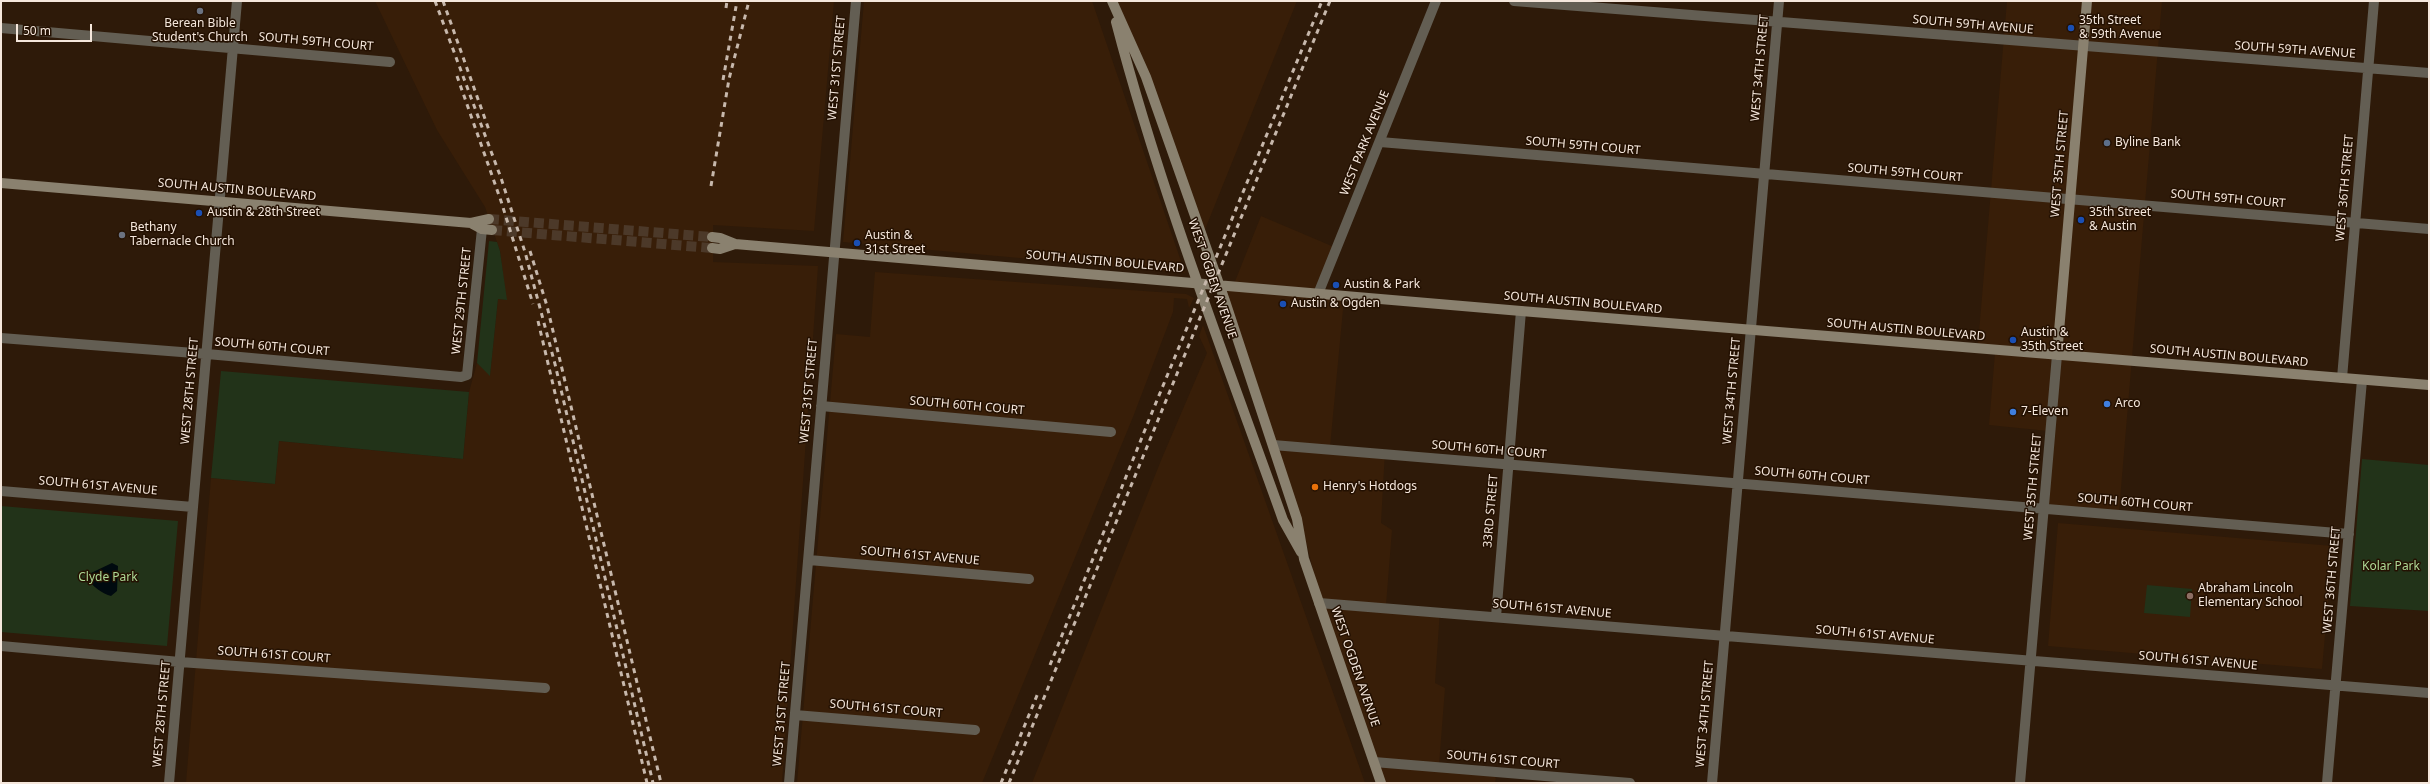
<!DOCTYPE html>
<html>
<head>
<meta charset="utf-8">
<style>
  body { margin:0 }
  #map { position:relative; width:2430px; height:784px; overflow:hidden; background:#2e1a09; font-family:"Noto Sans",sans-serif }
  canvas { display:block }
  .frame { position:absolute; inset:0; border:2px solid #f5e7dc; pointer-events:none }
  .scale { position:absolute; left:16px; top:24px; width:76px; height:18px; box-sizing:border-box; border:2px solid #f5e7dc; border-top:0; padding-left:5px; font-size:12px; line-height:14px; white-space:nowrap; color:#f5e7dc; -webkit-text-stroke:3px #241102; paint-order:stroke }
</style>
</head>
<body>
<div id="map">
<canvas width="2430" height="784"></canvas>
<div class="frame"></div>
<div class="scale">50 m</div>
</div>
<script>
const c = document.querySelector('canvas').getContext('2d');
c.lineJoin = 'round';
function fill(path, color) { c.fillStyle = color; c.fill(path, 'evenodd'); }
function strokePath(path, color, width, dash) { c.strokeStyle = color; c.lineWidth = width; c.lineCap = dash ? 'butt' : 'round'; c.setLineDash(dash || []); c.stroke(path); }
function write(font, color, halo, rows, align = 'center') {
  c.font = font + ' "Noto Sans",sans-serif'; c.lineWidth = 3; c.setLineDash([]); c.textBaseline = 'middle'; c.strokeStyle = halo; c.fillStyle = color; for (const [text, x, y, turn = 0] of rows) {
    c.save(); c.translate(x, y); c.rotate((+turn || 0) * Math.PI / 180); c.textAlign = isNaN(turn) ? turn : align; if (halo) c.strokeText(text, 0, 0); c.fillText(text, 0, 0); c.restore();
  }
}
const built = new Path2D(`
  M375,1H834L814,231L713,225V262L818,266L782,783H186L211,478L275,484L279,441L463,459L469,392L477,363L490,375L498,299L506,300L500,251L485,207L437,130Z
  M864,1H1092L1185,273L843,242Z
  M1113,1H1297L1204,232Z
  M2007,1H2162L2119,512L2042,505L2048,431L1989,425L1995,353L1978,344Z
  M1261,216L1334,247L1316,291L1234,284Z
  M875,272L1186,294L1194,298L1189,308L1187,299L1174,298L1173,312L1133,417L982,783H797L836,334L870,337Z
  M1223,288L1344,299L1330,447L1385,451L1381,523L1392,530L1386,605L1440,610L1435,683L1445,688L1439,765L1497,769L1495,783H1384L1320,598L1300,517Z
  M1203,325L1365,783H1032L1162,458L1207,353L1199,336Z
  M2058,523L2333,546L2322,669L2048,646Z`);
const green = new Path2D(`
  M489,241L497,242L500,251L507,300L498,299L490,376L477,363Z
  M221,371L469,392L463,459L279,441L275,484L211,478Z
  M2362,459L2429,465V611L2350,606Z
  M1,506L178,521L167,646L1,632Z
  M2147,585L2192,589L2190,617L2144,613Z`);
const water = new Path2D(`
  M112,563L118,566L117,591L111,596C103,594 91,586 88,578L91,573Z`);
const secondaryTunnel = new Path2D(`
  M489,219L712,237
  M492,230L712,248`);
const street = new Path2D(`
  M1514,1L2429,73
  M1,28L390,62
  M1380,142L2429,229
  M1318,294L1436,1
  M1,338L207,354L461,377L467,375L482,229
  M2342,378L2374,1
  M821,406L1111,432
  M1273,445L2349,534
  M1,491L193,507
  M809,560L1029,579
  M1319,603L2429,693
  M1496,617L1521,311
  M1,646L180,662L545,688
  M795,715L975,730
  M1374,762L1630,783
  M169,783L237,1
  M789,783L856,1
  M1712,783L1779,1
  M2020,783L2057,355
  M2327,783L2362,380`);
const secondary = new Path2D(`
  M1112,1L1146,77L1225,301L1297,519L1304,559L1381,783
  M1116,22C1160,191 1224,355 1283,520L1301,552
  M1,183L471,223L489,219
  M471,223L482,229L492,230
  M712,237L720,238L735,244L1521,311L2429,385
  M712,248L720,249L735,244
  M2057,355L2087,1`);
const rail = new Path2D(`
  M435,1L501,178L525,252L555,364L653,783
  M443,1L489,130
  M726,8L727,1
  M457,76L501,201L533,304
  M723,80L737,1
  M711,186L729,79L749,1
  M530,251L547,306L661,783
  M538,321L647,783
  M1050,665L1153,410L1322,1
  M1001,783L1038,693
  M1009,783L1330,1`);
const markers = [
  [200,11,4,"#6b7280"],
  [2071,28,4,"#1a4fb4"],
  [2107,143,4,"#5c6f8a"],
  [199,213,4,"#1a4fb4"],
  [2081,220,4,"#1a4fb4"],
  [122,235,4,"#6b7280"],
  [857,243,4,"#1a4fb4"],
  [1336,285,4,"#1a4fb4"],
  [1283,304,4,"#1a4fb4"],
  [2013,340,4,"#1a4fb4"],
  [2107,404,4,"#3f7fe0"],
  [2013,412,4,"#3f7fe0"],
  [1315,487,4,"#e8710a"],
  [2190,596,4,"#8d6e63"]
];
const poiNames = [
  ["35th Street",2079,21],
  ["& 59th Avenue",2079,35],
  ["Berean Bible",200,24,"center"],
  ["Student's Church",200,38,"center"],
  ["Byline Bank",2115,143],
  ["Austin & 28th Street",207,213],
  ["35th Street",2089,213],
  ["& Austin",2089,227],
  ["Bethany",130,228],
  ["Tabernacle Church",130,242],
  ["Austin &",865,236],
  ["31st Street",865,250],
  ["Austin & Park",1344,285],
  ["Austin & Ogden",1291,304],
  ["Austin &",2021,333],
  ["35th Street",2021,347],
  ["Arco",2115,404],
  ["7-Eleven",2021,412],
  ["Henry's Hotdogs",1323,487],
  ["Abraham Lincoln",2198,589],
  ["Elementary School",2198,603]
];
const streetNames = [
  ["SOUTH 59TH AVENUE",1973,25,5],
  ["SOUTH 59TH COURT",316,42,5],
  ["SOUTH 59TH AVENUE",2295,50,4],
  ["WEST 31ST STREET",837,68,-85],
  ["WEST 34TH STREET",1760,68,-85],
  ["WEST PARK AVENUE",1365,143,-68],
  ["SOUTH 59TH COURT",1583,146,5],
  ["WEST 35TH STREET",2060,164,-85],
  ["SOUTH 59TH COURT",1905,173,5],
  ["WEST 36TH STREET",2345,188,-85],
  ["SOUTH AUSTIN BOULEVARD",237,190,5],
  ["SOUTH 59TH COURT",2228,199,5],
  ["SOUTH AUSTIN BOULEVARD",1105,262,5],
  ["WEST OGDEN AVENUE",1212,279,71],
  ["WEST 29TH STREET",462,301,-84],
  ["SOUTH AUSTIN BOULEVARD",1583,303,5],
  ["SOUTH AUSTIN BOULEVARD",1906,330,5],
  ["SOUTH 60TH COURT",272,347,5],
  ["SOUTH AUSTIN BOULEVARD",2229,356,5],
  ["WEST 28TH STREET",190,391,-85],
  ["WEST 31ST STREET",809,391,-85],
  ["WEST 34TH STREET",1732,391,-85],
  ["SOUTH 60TH COURT",967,406,5],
  ["SOUTH 60TH COURT",1489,450,5],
  ["SOUTH 60TH COURT",1812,476,5],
  ["SOUTH 61ST AVENUE",98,486,5],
  ["WEST 35TH STREET",2033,487,-85],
  ["SOUTH 60TH COURT",2135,503,5],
  ["33RD STREET",1491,511,-85],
  ["SOUTH 61ST AVENUE",920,556,5],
  ["WEST 36TH STREET",2332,580,-85],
  ["SOUTH 61ST AVENUE",1552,609,5],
  ["SOUTH 61ST AVENUE",1875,635,5],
  ["SOUTH 61ST COURT",274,655,4],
  ["SOUTH 61ST AVENUE",2198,661,5],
  ["WEST OGDEN AVENUE",1355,667,71],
  ["SOUTH 61ST COURT",886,709,5],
  ["WEST 28TH STREET",162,714,-85],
  ["WEST 31ST STREET",782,714,-85],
  ["WEST 34TH STREET",1705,714,-85],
  ["SOUTH 61ST COURT",1503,760,5]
];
const parkNames = [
  ["Kolar Park",2391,567],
  ["Clyde Park",108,578]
];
fill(built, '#381e08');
fill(green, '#223319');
fill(water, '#000a0f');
strokePath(secondaryTunnel, '#4c3929', 10, [10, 5]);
strokePath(street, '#635e53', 10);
strokePath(secondary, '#8a816f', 10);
strokePath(rail, '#c7b8ac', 3, [5, 5]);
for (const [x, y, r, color] of markers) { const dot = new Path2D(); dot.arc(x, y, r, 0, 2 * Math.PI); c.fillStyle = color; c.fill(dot); strokePath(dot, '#241102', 1.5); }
write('12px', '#f5e7dc', '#241102', poiNames, 'left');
write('12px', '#f5e7dc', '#241102', streetNames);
write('12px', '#add996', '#241102', parkNames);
</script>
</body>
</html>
